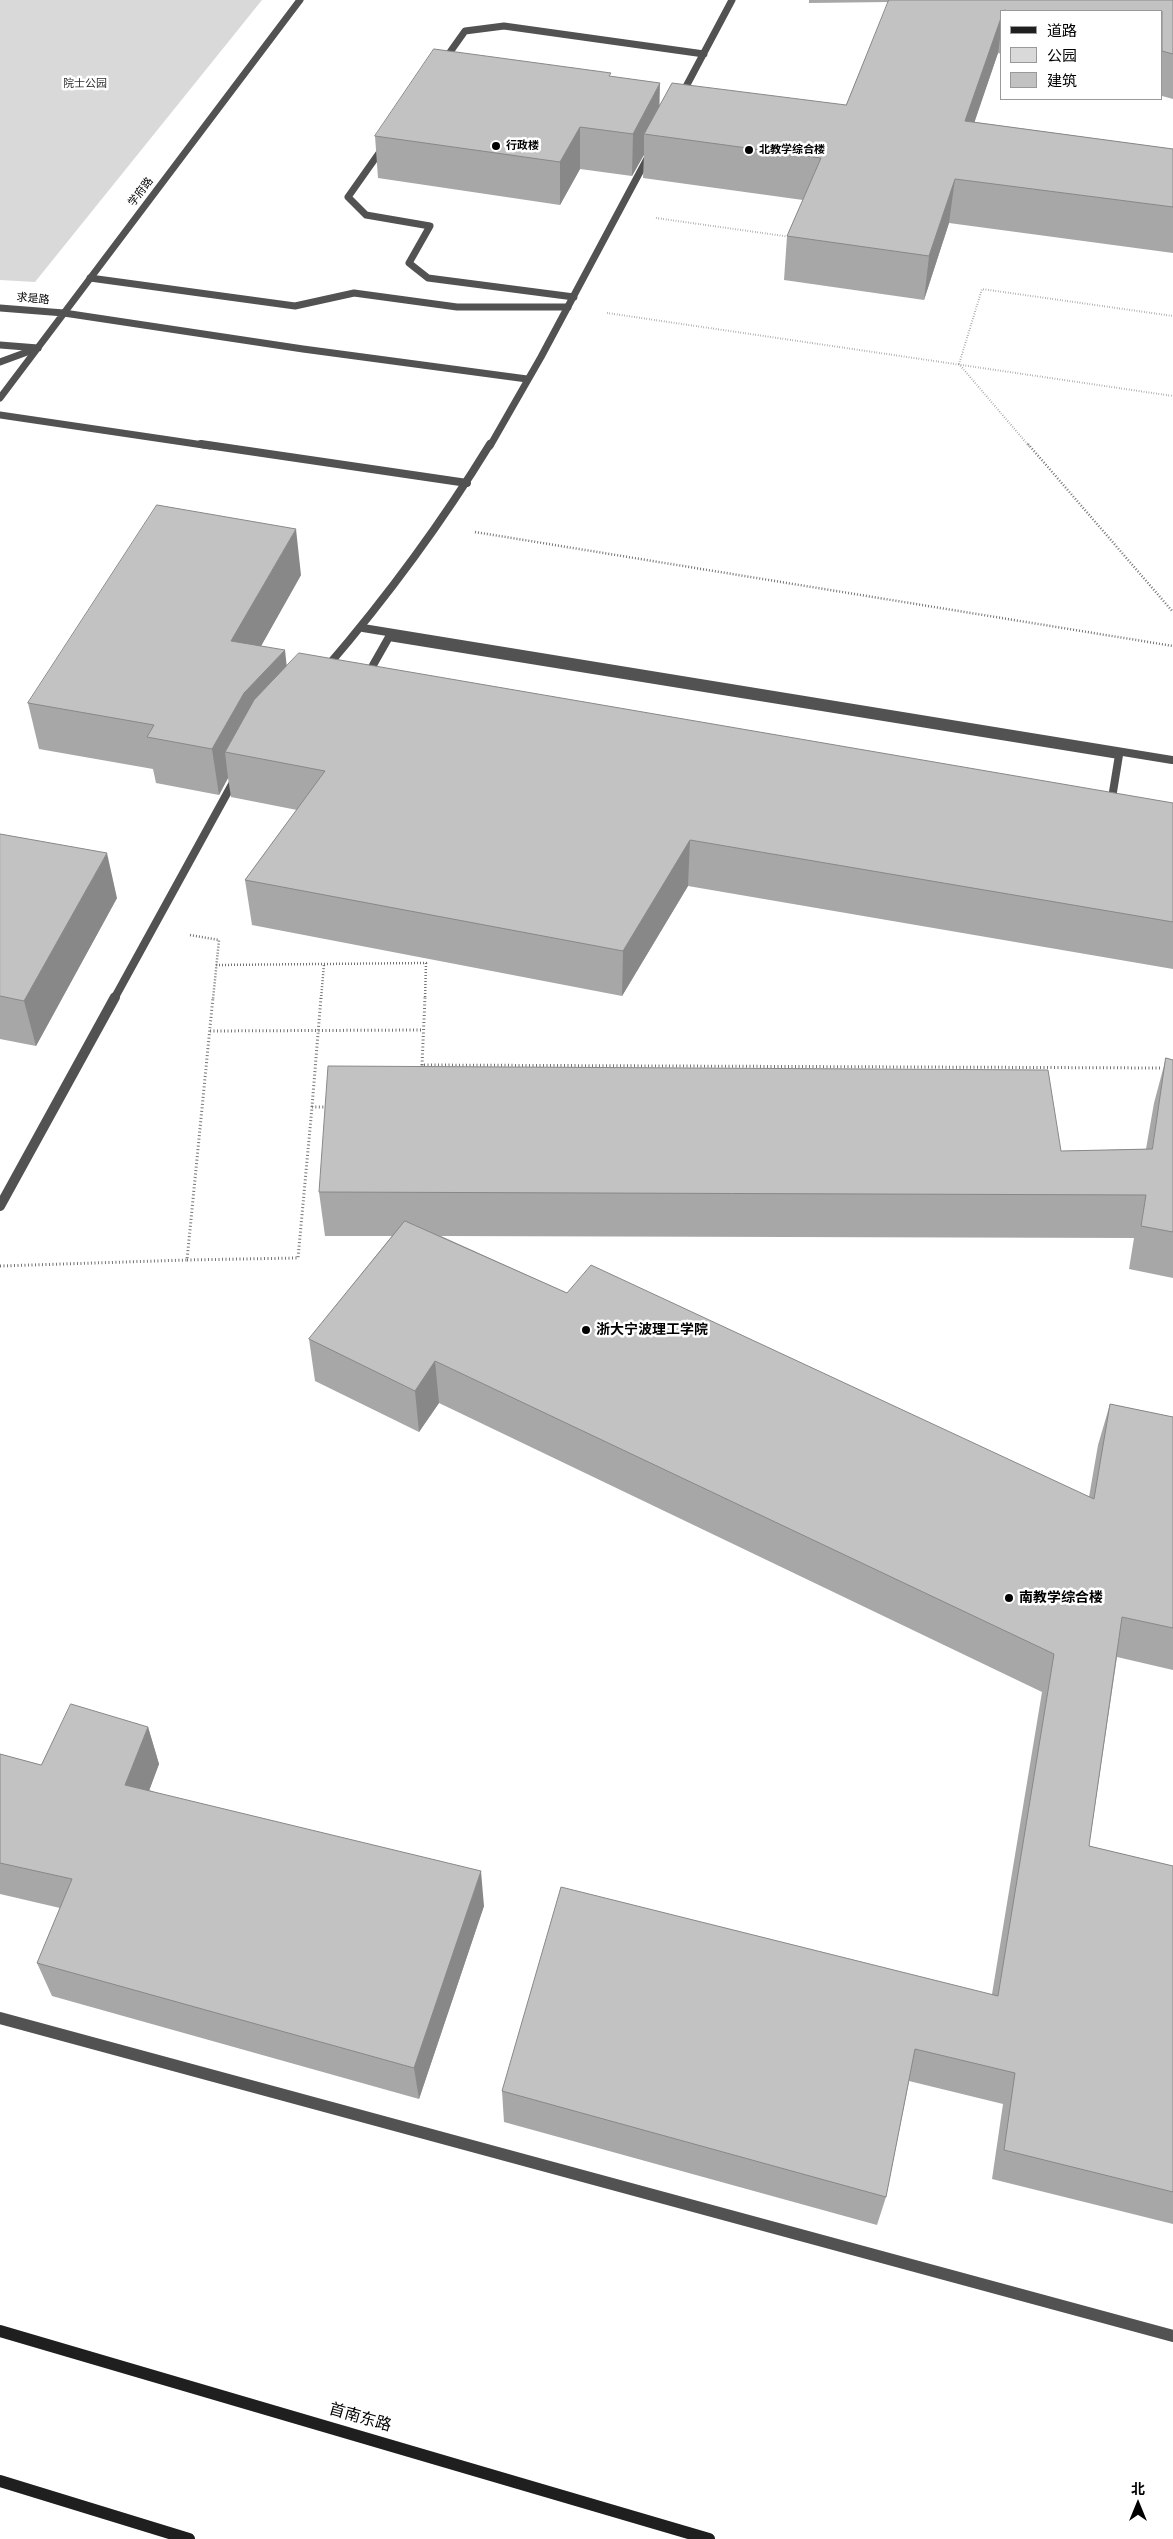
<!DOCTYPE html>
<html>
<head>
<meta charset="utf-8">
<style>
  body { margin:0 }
  #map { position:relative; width:1173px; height:2539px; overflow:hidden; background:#fff; font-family:"Space Grotesk","Noto Sans SC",sans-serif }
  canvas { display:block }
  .legend { position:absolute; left:1000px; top:10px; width:162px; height:90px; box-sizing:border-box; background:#fff; border:1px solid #999; margin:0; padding:6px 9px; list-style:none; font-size:15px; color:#000 }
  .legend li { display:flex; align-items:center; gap:10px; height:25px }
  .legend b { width:25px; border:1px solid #999 }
  .north { position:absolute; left:1113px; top:2479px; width:50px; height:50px; -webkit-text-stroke:4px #fff; paint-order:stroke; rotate:0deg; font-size:14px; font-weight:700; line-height:20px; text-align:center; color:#000 }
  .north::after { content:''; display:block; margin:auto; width:18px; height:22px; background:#000; clip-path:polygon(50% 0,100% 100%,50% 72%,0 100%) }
</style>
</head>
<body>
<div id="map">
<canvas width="1173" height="2539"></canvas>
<ul class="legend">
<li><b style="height:6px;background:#1f1f1f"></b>道路</li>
<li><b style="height:14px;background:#d9d9d9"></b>公园</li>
<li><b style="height:14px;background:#c2c2c2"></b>建筑</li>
</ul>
<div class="north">北</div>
</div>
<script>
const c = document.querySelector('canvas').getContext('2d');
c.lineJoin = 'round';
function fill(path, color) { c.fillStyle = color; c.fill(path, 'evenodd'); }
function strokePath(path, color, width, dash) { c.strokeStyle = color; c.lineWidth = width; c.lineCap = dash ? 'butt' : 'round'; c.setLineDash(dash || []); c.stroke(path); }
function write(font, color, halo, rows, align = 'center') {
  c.font = font + ' "Space Grotesk","Noto Sans SC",sans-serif'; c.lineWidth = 5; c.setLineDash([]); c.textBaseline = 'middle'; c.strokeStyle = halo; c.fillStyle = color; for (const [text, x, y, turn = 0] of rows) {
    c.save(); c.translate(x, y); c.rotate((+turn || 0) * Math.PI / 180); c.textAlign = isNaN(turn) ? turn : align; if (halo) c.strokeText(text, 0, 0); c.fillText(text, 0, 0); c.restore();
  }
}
const green = new Path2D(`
  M0,0H262L35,282L0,280Z`);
const pathFar2 = new Path2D(`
  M656,218L791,237
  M607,313L1173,396
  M1029,446L959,364L982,289L1173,316`);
const pathFar1 = new Path2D(`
  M1028,444L1173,612
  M475,532L1173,646
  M190,935L219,940L213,999
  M216,965L426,963L425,999
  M321,999L324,964`);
const path = new Path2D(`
  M210,1031L423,1030
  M422,1065L425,997
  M422,1070V1065L1161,1068
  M312,1107L321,997
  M187,1260L298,1258L312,1107H328
  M0,1266L187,1260L213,997`);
const serviceFar3 = new Path2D(`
  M443,62L465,31L504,26L704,54
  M681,96L732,0
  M384,146L348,197L366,215L430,226L409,263L428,278L574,297
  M64,313L303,349L527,379
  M0,415L210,446
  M490,446L541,357L649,155`);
const serviceFar2 = new Path2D(`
  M201,444L467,483
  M389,637L1119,755L1112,798L368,674Z
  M326,668C387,597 441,524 490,444
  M114,999L236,777`);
const serviceFar1 = new Path2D(`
  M0,1206L115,997`);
const service = new Path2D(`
  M0,2018L1173,2336`);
const pedestrian = new Path2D(`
  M90,278L295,306L354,293L457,307H568
  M0,362L38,348`);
const minor = new Path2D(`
  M363,628L1172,760`);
const tertiary = new Path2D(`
  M0,308L64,313
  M0,345L38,348
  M0,398L300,0`);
const secondary = new Path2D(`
  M0,2331L709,2539
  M0,2481L189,2539`);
const wall = new Path2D(`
  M809,0H1173V99L1162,96V11H1002V54L998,53L974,122L1173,149V253L949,223L924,300L784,280L787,236L803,200L643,178L644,154L632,176L580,169L560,205L378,178L375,136L611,77L660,105H846L889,2L809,3Z
  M301,575L261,646L287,666L1173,803V969L688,886L622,996L252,925L245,880L297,810L231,797L228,778L219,795L156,783L153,769L39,749L28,703Z
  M0,834L117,898L36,1046L0,1039Z
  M1166,1058L1173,1060V1278L1129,1269L1134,1238L441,1236L567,1293L1089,1497L1098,1445L1110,1404L1173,1417V1670L1117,1657L1089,1846L1173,1866V2224L992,2179L1003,2104L909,2081L886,2197L877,2225L504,2122L502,2091L992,1994L1042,1692L439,1403L419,1432L315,1381L309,1339L392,1236H325L319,1192L1061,1151L1146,1149L1154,1103Z
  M148,1727L159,1764L149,1790L484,1906L419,2099L52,1996L37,1963L60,1908L0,1894V1754L41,1765Z`);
const shadedWall = new Path2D(`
  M1002,15V24L998,53L960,165L965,121Z
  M660,83L659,125L644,134V155L632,176L633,134Z
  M580,127V169L560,205V162Z
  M955,179L949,223L924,300L929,256Z
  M296,529L301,575L238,687L231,641Z
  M285,650L290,696L225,752L228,778L219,795L212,749L244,693Z
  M690,840L688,886L622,996L623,951Z
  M107,853L117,898L36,1046L24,1001Z
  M435,1361L439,1403L419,1432L415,1391Z
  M148,1727L159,1764L138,1821L125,1785Z
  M481,1871L484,1906L419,2099L414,2068Z`);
const building = new Path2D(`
  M889,0H1173V54L1162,51V11H1008L1004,10L1003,11H1002V15L965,121L1173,149V207L955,179L929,256L787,236L821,158L644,134L672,83L846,105Z
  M434,49L611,73L609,76L660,83L633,134L580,127L560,162L375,136Z
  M157,505L296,529L231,641L285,650L244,693L212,749L147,737L154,725L28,703Z
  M299,653L1173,803V922L690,840L623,951L245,880L325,771L225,752L254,700Z
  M0,834L107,853L24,1001L0,996Z
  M1166,1058L1173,1060V1232L1141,1226L1146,1195L319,1192L328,1066L1048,1070L1061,1151L1152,1149Z
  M405,1221L567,1293L591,1265L1094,1499L1110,1404L1173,1417V1628L1122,1617L1089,1846L1173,1866V2192L1004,2150L1015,2073L915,2049L886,2197L502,2091L561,1887L998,1996L1054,1654L435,1361L415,1391L309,1339Z
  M71,1704L148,1727L125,1785L481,1871L414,2068L37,1963L72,1879L0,1863V1754L41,1765Z`);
const markers = [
  [496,146,5,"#000"],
  [749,150,5,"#000"],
  [586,1330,5,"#000"],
  [1009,1598,5,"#000"]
];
const farParknames = [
  ["院士公园",85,84]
];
const farPoinames = [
  ["行政楼",506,146],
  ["北教学综合楼",759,150]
];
const farStreetnames = [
  ["学府路",141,192,-53],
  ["求是路",33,299,5]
];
const poiNames = [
  ["浙大宁波理工学院",596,1330],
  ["南教学综合楼",1019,1598]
];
const nearStreetnames = [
  ["首南东路",360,2418,16]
];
fill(green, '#d9d9d9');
strokePath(pathFar2, '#747474', 2, [0.5, 2]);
strokePath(pathFar1, '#747474', 2.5, [1, 2]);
strokePath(path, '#747474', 3, [1, 2.5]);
strokePath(serviceFar3, '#525252', 7);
strokePath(serviceFar2, '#525252', 8);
strokePath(serviceFar1, '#525252', 10);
strokePath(service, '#525252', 12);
strokePath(pedestrian, '#525252', 7);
strokePath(minor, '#525252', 8);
strokePath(tertiary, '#525252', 7);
strokePath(secondary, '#1f1f1f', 12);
fill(wall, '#a7a7a7');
fill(shadedWall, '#888');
fill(building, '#c2c2c2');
strokePath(building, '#888', 1);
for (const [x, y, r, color] of markers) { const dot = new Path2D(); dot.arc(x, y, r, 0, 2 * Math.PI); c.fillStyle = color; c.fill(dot); strokePath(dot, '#fff', 2); }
write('11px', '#303030', '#fff', farParknames);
write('bold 11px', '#000', '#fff', farPoinames, 'left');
write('11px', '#000', '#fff', farStreetnames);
write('bold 14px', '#000', '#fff', poiNames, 'left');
write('16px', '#000', '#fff', nearStreetnames);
</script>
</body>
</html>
